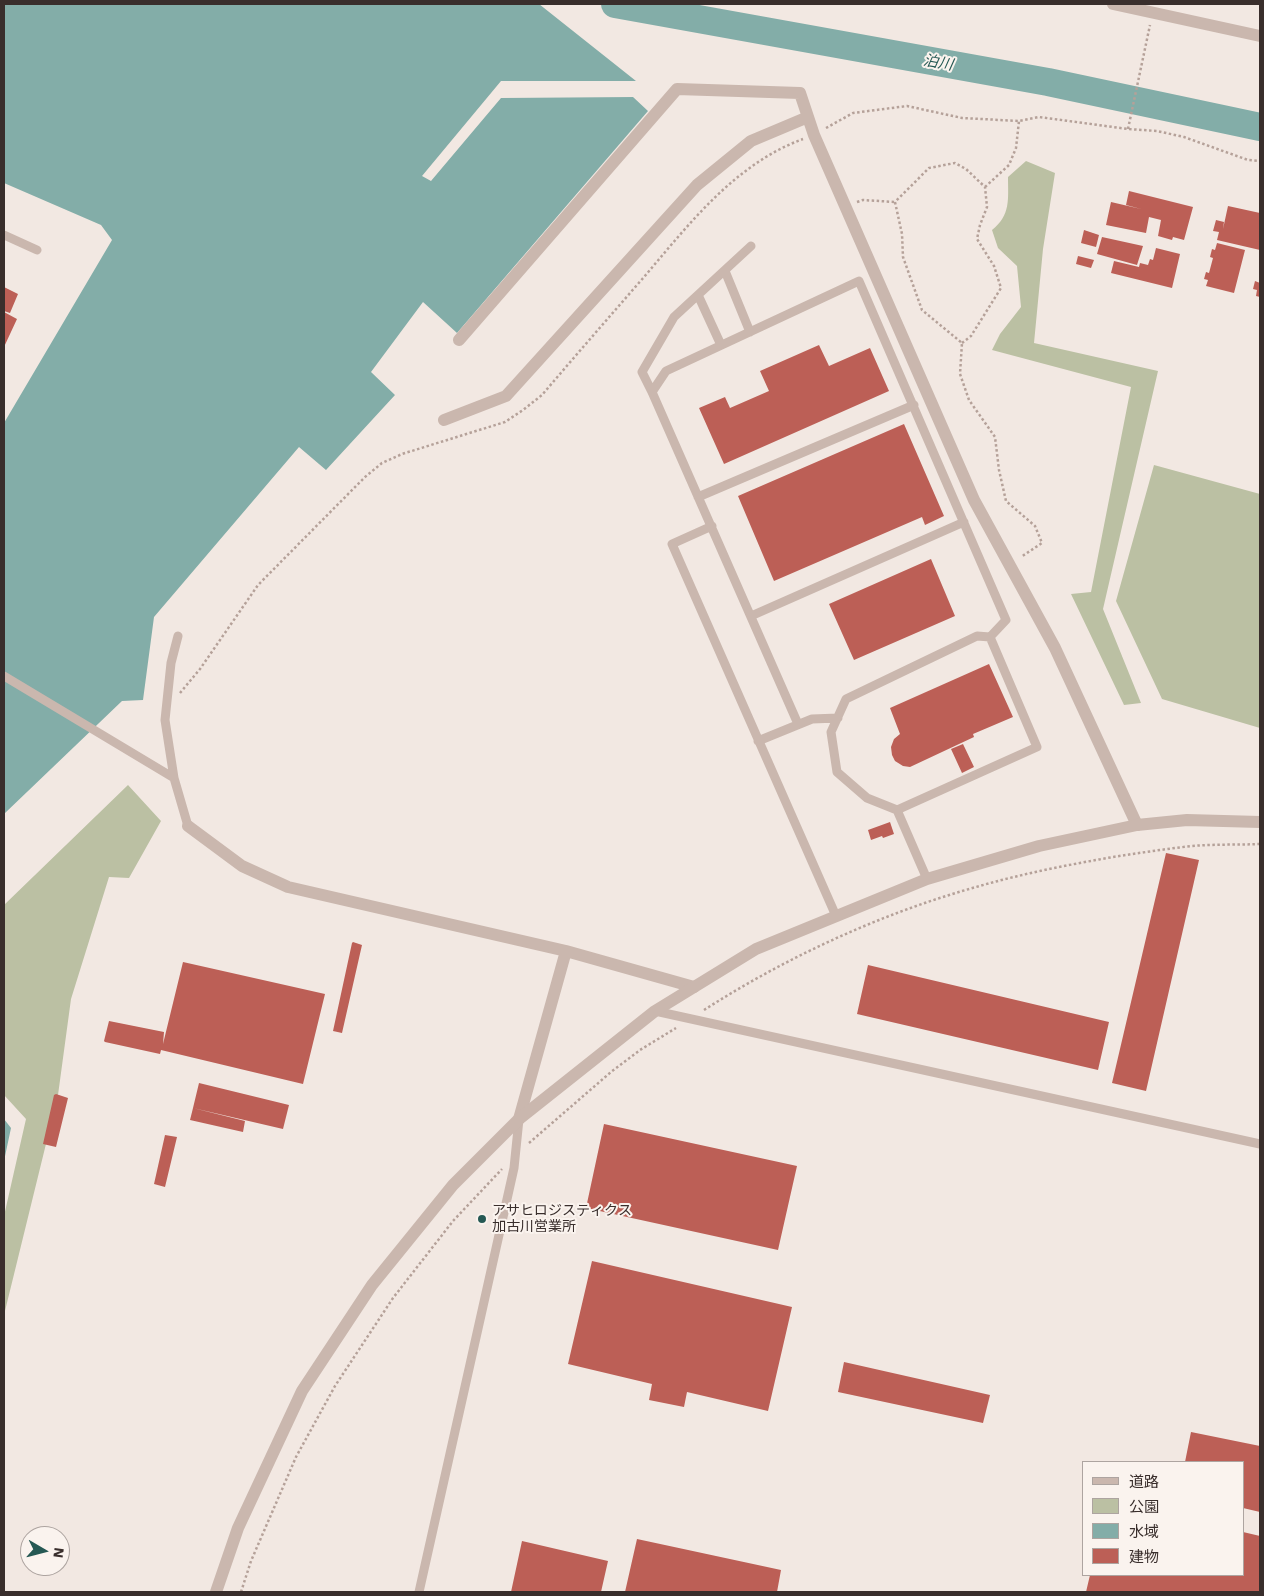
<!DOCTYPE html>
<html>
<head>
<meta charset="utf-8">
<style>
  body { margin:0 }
  #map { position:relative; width:1264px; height:1596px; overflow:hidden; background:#f2e8e2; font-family:"Work Sans","Noto Sans JP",sans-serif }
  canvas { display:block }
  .frame { position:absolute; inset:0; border:5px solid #392e2c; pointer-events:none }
  .legend { position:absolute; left:1082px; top:1461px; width:162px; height:115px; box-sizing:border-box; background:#faf3ee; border:1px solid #ada4a0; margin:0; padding:6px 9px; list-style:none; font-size:15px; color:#392e2c }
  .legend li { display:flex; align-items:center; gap:10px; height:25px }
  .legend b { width:25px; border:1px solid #ada4a0 }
  .north { position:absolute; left:20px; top:1526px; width:50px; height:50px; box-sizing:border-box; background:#faf3ee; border:1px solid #ada4a0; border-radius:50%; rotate:98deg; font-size:14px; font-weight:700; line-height:20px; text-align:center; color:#392e2c }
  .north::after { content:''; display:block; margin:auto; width:18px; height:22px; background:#255853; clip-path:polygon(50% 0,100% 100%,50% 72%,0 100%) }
</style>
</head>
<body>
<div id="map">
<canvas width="1264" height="1596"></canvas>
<div class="frame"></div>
<ul class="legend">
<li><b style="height:6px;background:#cab7ae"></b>道路</li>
<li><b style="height:14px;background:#bbc0a3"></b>公園</li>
<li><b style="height:14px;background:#83ada8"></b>水域</li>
<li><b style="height:14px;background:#bc5f56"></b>建物</li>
</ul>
<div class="north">N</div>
</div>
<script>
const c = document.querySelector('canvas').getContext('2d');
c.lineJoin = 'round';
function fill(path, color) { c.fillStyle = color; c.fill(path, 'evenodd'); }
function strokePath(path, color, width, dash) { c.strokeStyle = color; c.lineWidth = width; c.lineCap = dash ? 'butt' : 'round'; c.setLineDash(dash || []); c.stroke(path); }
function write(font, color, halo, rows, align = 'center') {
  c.font = font + ' "Work Sans","Noto Sans JP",sans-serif'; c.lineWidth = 4; c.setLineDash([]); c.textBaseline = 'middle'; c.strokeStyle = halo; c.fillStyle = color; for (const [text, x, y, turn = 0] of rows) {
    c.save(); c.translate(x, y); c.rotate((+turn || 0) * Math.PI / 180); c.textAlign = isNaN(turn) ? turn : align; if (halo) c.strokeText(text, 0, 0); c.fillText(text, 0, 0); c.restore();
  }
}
const green = new Path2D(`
  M1026,161L1055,173L1043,249L1034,343L1158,371L1103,609L1141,703L1124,705L1071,594L1091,592L1131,387L992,350L1000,334L1021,307L1017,266L998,248L992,230C1011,215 1008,199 1008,177Z
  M1154,465L1260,494V728L1162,699L1116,601Z
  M128,785L161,821L129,878L109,877L71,999L58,1095L4,1315V1216L26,1119L4,1095V905Z`);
const water = new Path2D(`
  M4,4H539L636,81L633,97L648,111L457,333L423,302L371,372L395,395L326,470L299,447L154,617L143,700L122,701L4,814V423L112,240L101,225L4,183Z
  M4,1119L11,1128L4,1161Z`);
const pier = new Path2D(`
  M501,81H637L635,97L501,98L431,181L422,176Z`);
const river = new Path2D(`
  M615,4L1048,82L1260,127`);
const building = new Path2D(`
  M1129,191L1193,207L1184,240L1173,237L1172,240L1158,236L1161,220L1149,217L1146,233L1106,225L1111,202L1141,209L1126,205Z
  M1228,206L1260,213V250L1217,240L1219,232L1213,231L1216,220L1224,222L1223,229Z
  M1084,230L1099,235L1096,247L1081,243Z
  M1102,237L1143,246L1137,265L1097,254Z
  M1217,243L1245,250L1234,293L1206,286L1208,280L1204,279L1206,272L1209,273L1213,258L1210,257L1212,249L1215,250Z
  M1156,248L1180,254L1172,288L1111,273L1114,261L1139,267L1140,263L1148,265L1150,259L1153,260Z
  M1078,256L1094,260L1091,268L1076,264Z
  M1255,281L1260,283V297L1256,296L1257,290L1253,289Z
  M4,287L18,294L10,313L4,311Z
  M4,312L17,319L4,347Z
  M819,345L829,366L870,348L889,391L724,464L699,408L725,397L730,408L769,391L760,371Z
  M904,424L944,516L925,525L922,517L774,581L738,496Z
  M931,559L955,616L854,660L829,604Z
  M989,664L1013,717L973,734L974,737L910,767L903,766L895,761L892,755L891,747L894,739L900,734L890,708Z
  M963,744L974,767L962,773L951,749Z
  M890,822L894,834L883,838L882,836L871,840L868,830Z
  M1166,853L1199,860L1146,1091L1112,1083Z
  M353,942L362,945L342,1033L333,1031L352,943Z
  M183,962L325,994L303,1084L161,1050L160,1054L105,1042L104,1041L109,1021L164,1032L163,1044Z
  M868,965L1109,1022L1098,1070L857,1014Z
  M199,1083L289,1105L283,1129L193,1108Z
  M56,1094L68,1098L56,1147L43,1144L54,1095Z
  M193,1108L245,1121L243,1132L190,1120Z
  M604,1124L797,1166L778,1250L586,1208Z
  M165,1135L177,1137L165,1187L154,1184Z
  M592,1261L792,1307L768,1411L687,1392L684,1407L649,1400L652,1384L568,1364Z
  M844,1362L990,1395L983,1423L838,1392Z
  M1191,1432L1260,1446V1512L1243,1508V1462H1185Z
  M1243,1532L1260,1536V1592H1086L1090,1575H1243Z
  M637,1539L781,1570L777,1592H625Z
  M522,1541L608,1561L601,1592H511Z`);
const path = new Path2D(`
  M826,128L853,113L907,106L962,118L1019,121L1039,117L1128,129L1157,131L1184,137L1248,160L1260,161
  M1128,129L1150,25
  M985,187L1009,165L1016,148L1019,121
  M857,202L863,200L895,202
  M962,343L971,336L1001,288L994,266L977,239L980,225L987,207L985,187L966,169L955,163L929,168L895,202L902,234L903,257L922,310L962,343L960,374L969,400L995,437L999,470L1006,501L1035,526L1042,543L1021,557
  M180,693L200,669L258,585L365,477L382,463L402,454L505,422L523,410L542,395C576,355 610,316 644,277C690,223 735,164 803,139
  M704,1010C787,957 880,914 976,887C1021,874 1067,865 1113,857C1139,853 1165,849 1192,846C1215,844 1238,845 1260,844
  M529,1143L611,1072L640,1050L676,1028
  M241,1592L251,1561L296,1457L335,1386L393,1298L453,1221L502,1169`);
const service = new Path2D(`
  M4,235L37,250
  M751,246L674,317L642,372L652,392L798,724
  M725,271L750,332
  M698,295L721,345
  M652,392L666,371L859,281L1006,620L990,637
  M698,497L914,405
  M712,526L672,544L836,916
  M751,616L964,522
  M977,636L990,637L1037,747L897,810L867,798L837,772L831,732L846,699Z
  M4,676L174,778L188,826
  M758,741L812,719L838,718
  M174,778L165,720L171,663L178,636
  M897,810L927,879
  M655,1011L1260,1144
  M419,1592L514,1168L519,1119`);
const minor = new Path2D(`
  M1113,4L1260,36
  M459,340L677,89L800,93L814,135L974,500L1055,648L1137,825
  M444,420L506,396L697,185L751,141L808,117
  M188,826L242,866L288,887L566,951L694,987
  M519,1119L566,951`);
const tertiary = new Path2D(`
  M216,1592L238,1528L302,1391L372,1285L453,1185L519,1119L655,1011L756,949L927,879L1039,846L1137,825L1187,820L1260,822`);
const markers = [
  [482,1219,5,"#255853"]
];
const poiNames = [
  ["アサヒロジスティクス",492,1211],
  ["加古川営業所",492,1227]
];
const waterNames = [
  ["泊川",938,63,10]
];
fill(green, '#bbc0a3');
fill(water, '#83ada8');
fill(pier, '#f2e8e2');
strokePath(river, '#83ada8', 28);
fill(building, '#bc5f56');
strokePath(path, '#b5a199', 2.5, [2.5, 2.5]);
strokePath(service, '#cab7ae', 9);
strokePath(minor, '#cab7ae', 12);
strokePath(tertiary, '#cab7ae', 12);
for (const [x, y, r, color] of markers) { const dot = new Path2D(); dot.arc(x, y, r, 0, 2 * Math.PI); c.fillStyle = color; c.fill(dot); strokePath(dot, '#faf3ee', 2); }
write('14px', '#392e2c', '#faf3ee', poiNames, 'left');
write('italic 15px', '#255853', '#faf3ee', waterNames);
</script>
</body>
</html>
